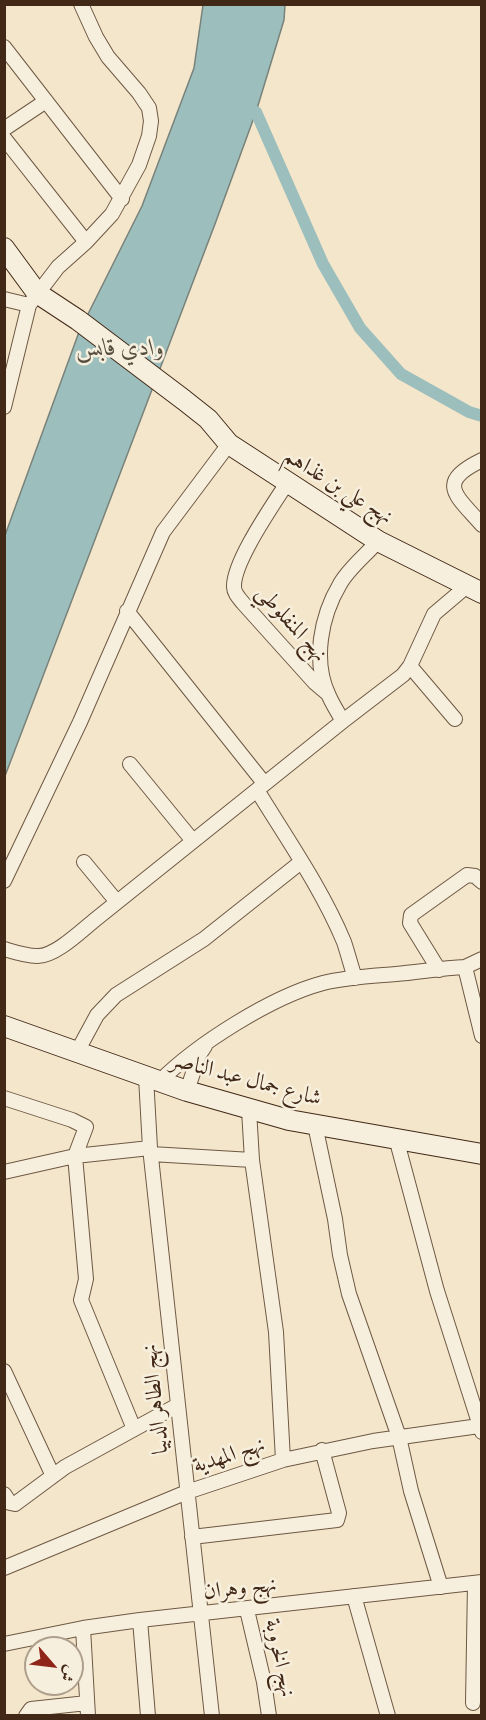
<!DOCTYPE html>
<html>
<head>
<meta charset="utf-8">
<style>
  body { margin:0 }
  #map { position:relative; width:486px; height:1720px; overflow:hidden; background:#f3e6cb; font-family:Alegreya,Amiri,serif }
  canvas { display:block }
  .frame { position:absolute; inset:0; border:6px solid #422816; pointer-events:none }
  .north { position:absolute; left:24px; top:1636px; width:60px; height:60px; box-sizing:border-box; background:#f7efdd; border:2px solid #af9f8d; border-radius:50%; rotate:118deg; font-size:16px; font-weight:700; line-height:24px; text-align:center; color:#422816 }
  .north::after { content:''; display:block; margin:auto; width:21px; height:27px; background:#8f2418; clip-path:polygon(50% 0,100% 100%,50% 72%,0 100%) }
</style>
</head>
<body>
<div id="map">
<canvas width="486" height="1720"></canvas>
<div class="frame"></div>
<div class="north">ش</div>
</div>
<script>
const c = document.querySelector('canvas').getContext('2d');
c.lineJoin = 'round';
function fill(path, color) { c.fillStyle = color; c.fill(path, 'evenodd'); }
function strokePath(path, color, width, dash) { c.strokeStyle = color; c.lineWidth = width; c.lineCap = dash ? 'butt' : 'round'; c.setLineDash(dash || []); c.stroke(path); }
function write(font, color, halo, rows, align = 'center') {
  c.font = font + ' Alegreya,Amiri,serif'; c.lineWidth = 5; c.setLineDash([]); c.textBaseline = 'middle'; c.strokeStyle = halo; c.fillStyle = color; for (const [text, x, y, turn = 0] of rows) {
    c.save(); c.translate(x, y); c.rotate((+turn || 0) * Math.PI / 180); c.textAlign = isNaN(turn) ? turn : align; if (halo) c.strokeText(text, 0, 0); c.fillText(text, 0, 0); c.restore();
  }
}
const water = new Path2D(`
  M203,5H285L284,20L256,112L215,224L5,776L4,538L79,332L142,206L194,68Z`);
const canal = new Path2D(`
  M256,112L323,264L360,328L401,374L469,412L482,416`);
const street = new Path2D(`
  M4,47L122,199
  M4,129L46,101
  M4,138L86,242
  M4,299L29,305L58,267L86,242L112,214L139,165L149,136L151,121L149,108L139,93L108,57L96,37L81,4
  M4,407L29,305
  M482,460C435,483 456,495 482,525
  M287,483C273,505 233,562 234,587C234,593 239,598 243,603L315,683L328,694
  M127,611L264,783
  M410,666L455,719
  M343,721C338,713 333,705 329,696C312,661 321,616 340,584C349,568 366,555 378,541
  M130,764L193,841
  M257,790C287,839 322,889 344,942C348,954 351,966 355,978
  M84,862L117,902
  M4,881L80,722L163,532L229,444
  M4,949C14,952 26,956 37,956C55,957 82,930 96,919L343,721L403,675L410,666L434,614L467,586
  M465,967L482,1036
  M439,970L410,923L411,915L467,875L475,876L482,882
  M77,1052L97,1015L116,995L204,939L301,862
  M146,1077L150,1148L212,1716
  M159,1082C197,1044 271,997 323,983C347,977 372,976 396,974C419,972 442,968 465,967L482,959
  M187,1091L199,1055L205,1046
  M4,1098L72,1120L86,1127L75,1156L86,1279L81,1300L134,1429
  M249,1110L252,1160L276,1332L283,1460
  M315,1125L335,1219L340,1255L349,1294L399,1437L411,1491L441,1587
  M396,1138L437,1291L482,1432
  M151,1154L252,1160
  M4,1172L75,1156L150,1148
  M4,1371L53,1476
  M4,1494L10,1503L15,1504L65,1467L178,1405
  M192,1537L337,1520L339,1513L322,1450
  M4,1568L187,1492L283,1460L373,1441L479,1426
  M354,1596L388,1716
  M247,1610L264,1682L269,1716
  M140,1620L148,1716
  M83,1628L88,1716
  M4,1644L83,1628L140,1620L482,1582
  M473,1703L475,1583
  M26,1716L31,1709L87,1703`);
const secondary = new Path2D(`
  M4,248L37,293L78,320L184,400L208,419L229,444L378,541L482,593
  M4,1026L187,1091L289,1120L482,1154`);
const streetNames = [
  ["نهج علي بن غذاهم",338,487,32],
  ["نهج المنفلوطي",291,624,48],
  ["شارع جمال عبد الناصر",246,1080,15],
  ["نهج الطاهر الدبيا",156,1399,-96],
  ["نهج المهدية",229,1456,-18],
  ["نهج وهران",240,1589,-6],
  ["نهج الخروبة",279,1658,78]
];
const waterNames = [
  ["وادي قابس",120,349]
];
fill(water, '#9cbebc');
strokePath(water, '#78827a', 1.5);
strokePath(canal, '#9cbebc', 12);
strokePath(street, '#6e5843', 16);
strokePath(secondary, '#422816', 22);
strokePath(street, '#f7efdd', 14);
strokePath(secondary, '#f7efdd', 20);
write('22px', '#422816', '#f7efdd', streetNames);
write('italic 24px', '#584e40', '#f7efdd', waterNames);
</script>
</body>
</html>
